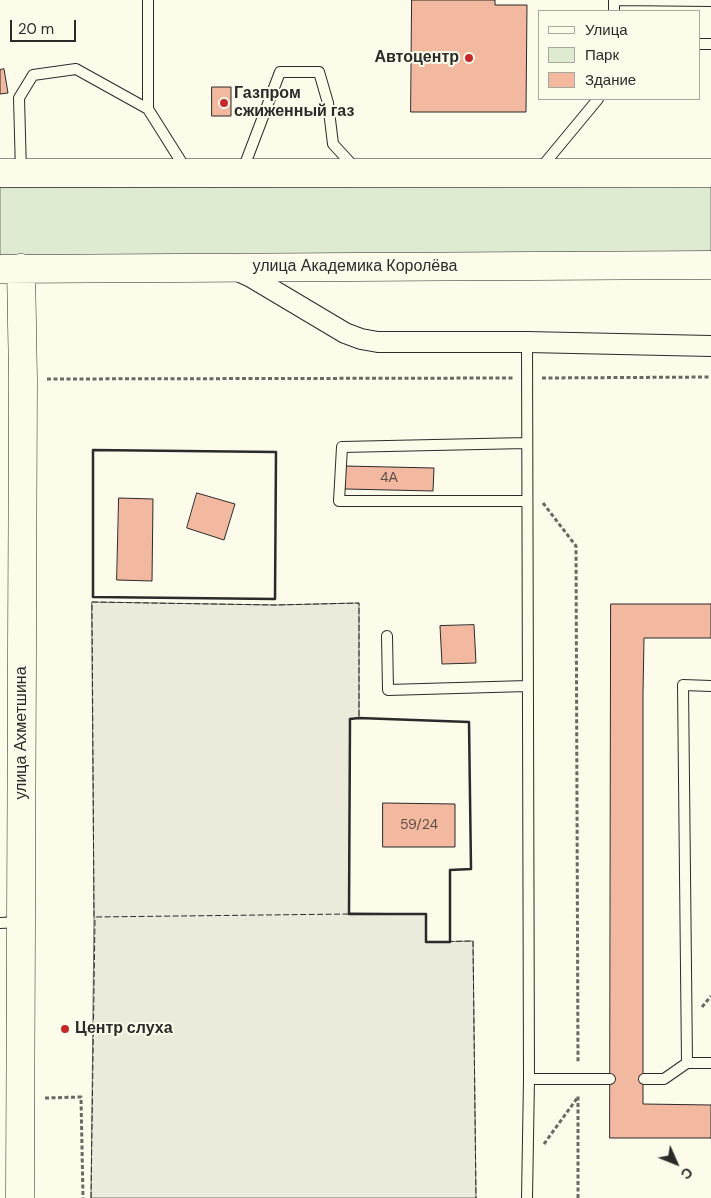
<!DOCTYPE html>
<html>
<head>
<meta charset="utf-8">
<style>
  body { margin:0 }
  #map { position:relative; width:711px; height:1198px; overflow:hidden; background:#fdfbea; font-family:"DM Sans",sans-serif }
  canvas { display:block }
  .legend { position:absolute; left:538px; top:10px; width:162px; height:90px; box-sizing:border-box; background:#fdfbea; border:1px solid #a9a89e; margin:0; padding:6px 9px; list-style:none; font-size:15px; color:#2b2b2b }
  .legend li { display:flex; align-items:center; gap:10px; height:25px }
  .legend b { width:25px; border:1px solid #a9a89e }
  .north { position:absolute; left:651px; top:1138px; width:50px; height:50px; -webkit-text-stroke:4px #fdfbea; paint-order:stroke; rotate:134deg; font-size:14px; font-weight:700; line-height:20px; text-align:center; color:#2b2b2b }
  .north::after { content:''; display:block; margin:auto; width:18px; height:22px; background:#2b2b2b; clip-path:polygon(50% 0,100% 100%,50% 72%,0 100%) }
  .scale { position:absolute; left:10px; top:20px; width:66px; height:22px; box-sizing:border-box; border:2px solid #2b2b2b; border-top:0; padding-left:6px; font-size:15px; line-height:18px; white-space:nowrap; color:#2b2b2b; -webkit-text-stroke:4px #fdfbea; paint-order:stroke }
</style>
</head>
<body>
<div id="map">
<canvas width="711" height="1198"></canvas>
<ul class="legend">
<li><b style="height:6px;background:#fdfbea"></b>Улица</li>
<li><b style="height:14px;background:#deebd1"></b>Парк</li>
<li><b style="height:14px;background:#f2b8a0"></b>Здание</li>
</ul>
<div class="north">С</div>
<div class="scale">20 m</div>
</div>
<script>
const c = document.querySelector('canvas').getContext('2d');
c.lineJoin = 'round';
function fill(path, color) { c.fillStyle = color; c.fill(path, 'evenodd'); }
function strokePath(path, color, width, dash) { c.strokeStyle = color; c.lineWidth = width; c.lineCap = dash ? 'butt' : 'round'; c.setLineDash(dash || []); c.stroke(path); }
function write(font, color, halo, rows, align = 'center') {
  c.font = font + ' "DM Sans",sans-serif'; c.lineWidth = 4; c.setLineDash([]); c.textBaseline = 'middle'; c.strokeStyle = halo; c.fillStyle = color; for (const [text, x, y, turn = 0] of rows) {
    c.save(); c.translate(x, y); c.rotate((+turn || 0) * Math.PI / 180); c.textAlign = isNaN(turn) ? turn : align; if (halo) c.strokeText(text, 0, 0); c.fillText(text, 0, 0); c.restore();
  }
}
const green = new Path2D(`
  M711,187V257L0,258V188Z`);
const parking = new Path2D(`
  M92,602L275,605L359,603V718L350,719L349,913L426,914V942L473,941L476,1198H91L94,917Z`);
const building = new Path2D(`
  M412,0H495V5H527L526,112H411Z
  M4,69L8,93L0,94V70Z
  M212,87H231V116H212Z
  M345,466L434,468L433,491L345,489Z
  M197,493L235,504L224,540L187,528Z
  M119,498L153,499L152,581L117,580Z
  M611,604H711V638H644L643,694V1104L711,1105V1138H610Z
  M474,625L476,663L442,664L440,626Z
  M383,803L455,804V847H383Z`);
const path = new Path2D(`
  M542,378L711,377
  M47,379L513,378
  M543,503L576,546L578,1063
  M702,1007L711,996
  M45,1098L81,1097L83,1198
  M544,1144L578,1097
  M578,1198V1095`);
const lane = new Path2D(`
  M148,0V109L187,171
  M619,0L711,1
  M614,11V0
  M700,44H711
  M540,169L598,99
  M21,172L19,98L33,75L76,69L148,109
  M242,172L280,72H319L328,103L333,144L356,169
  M526,443L342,447L339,501H526
  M387,636L388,690L527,686
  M711,686L683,685L687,1063H711
  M0,923L20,922
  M529,1079H610
  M644,1079H664L687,1063
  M527,1198L529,1079L527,342`);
const street = new Path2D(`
  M234,269L251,277L345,333L361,339L378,342H527L711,346`);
const secondary = new Path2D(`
  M0,173H711
  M0,269L711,265
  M20,1198L23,379L21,268`);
const fence = new Path2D(`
  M92,602L275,605L359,603V718L350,719L349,914L94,917Z
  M348,914H426V942L473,941L476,1198
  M91,1198L95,917`);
const wall = new Path2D(`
  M93,450L276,452L275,599L93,597Z
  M359,718L469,722L471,869L450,870V942H426V914H349L350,719Z`);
const markers = [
  [469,58,5,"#c62828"],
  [224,103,5,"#c62828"],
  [65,1029,5,"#c62828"]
];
const numberNames = [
  ["4А",389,478],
  ["59/24",419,825]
];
const poiNames = [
  ["Автоцентр",459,58,"right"],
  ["Газпром",234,94],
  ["сжиженный газ",234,112],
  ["Центр слуха",75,1029]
];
const streetNames = [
  ["улица Академика Королёва",355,267],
  ["улица Ахметшина",22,733,-90]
];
fill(green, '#deebd1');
strokePath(green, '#74746e', 1);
fill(parking, '#eceadb');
strokePath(parking, '#74746e', 1);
fill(building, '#f2b8a0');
strokePath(building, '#2b2b2b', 1);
strokePath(lane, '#2b2b2b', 12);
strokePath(street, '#2b2b2b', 22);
strokePath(secondary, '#2b2b2b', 29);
strokePath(path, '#6a6964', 3, [4, 2.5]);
strokePath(lane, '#fdfbea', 10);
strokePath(street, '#fdfbea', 20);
strokePath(secondary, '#fdfbea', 28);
strokePath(fence, '#2b2b2b', 1, [6, 2.5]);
strokePath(wall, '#2b2b2b', 2.5);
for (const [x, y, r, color] of markers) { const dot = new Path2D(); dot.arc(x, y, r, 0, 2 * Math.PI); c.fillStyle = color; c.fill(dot); strokePath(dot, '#fdfbea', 2); }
write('14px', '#5d4e48', null, numberNames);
write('bold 16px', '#2b2b2b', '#fdfbea', poiNames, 'left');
write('16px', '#2b2b2b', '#fdfbea', streetNames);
</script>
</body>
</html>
